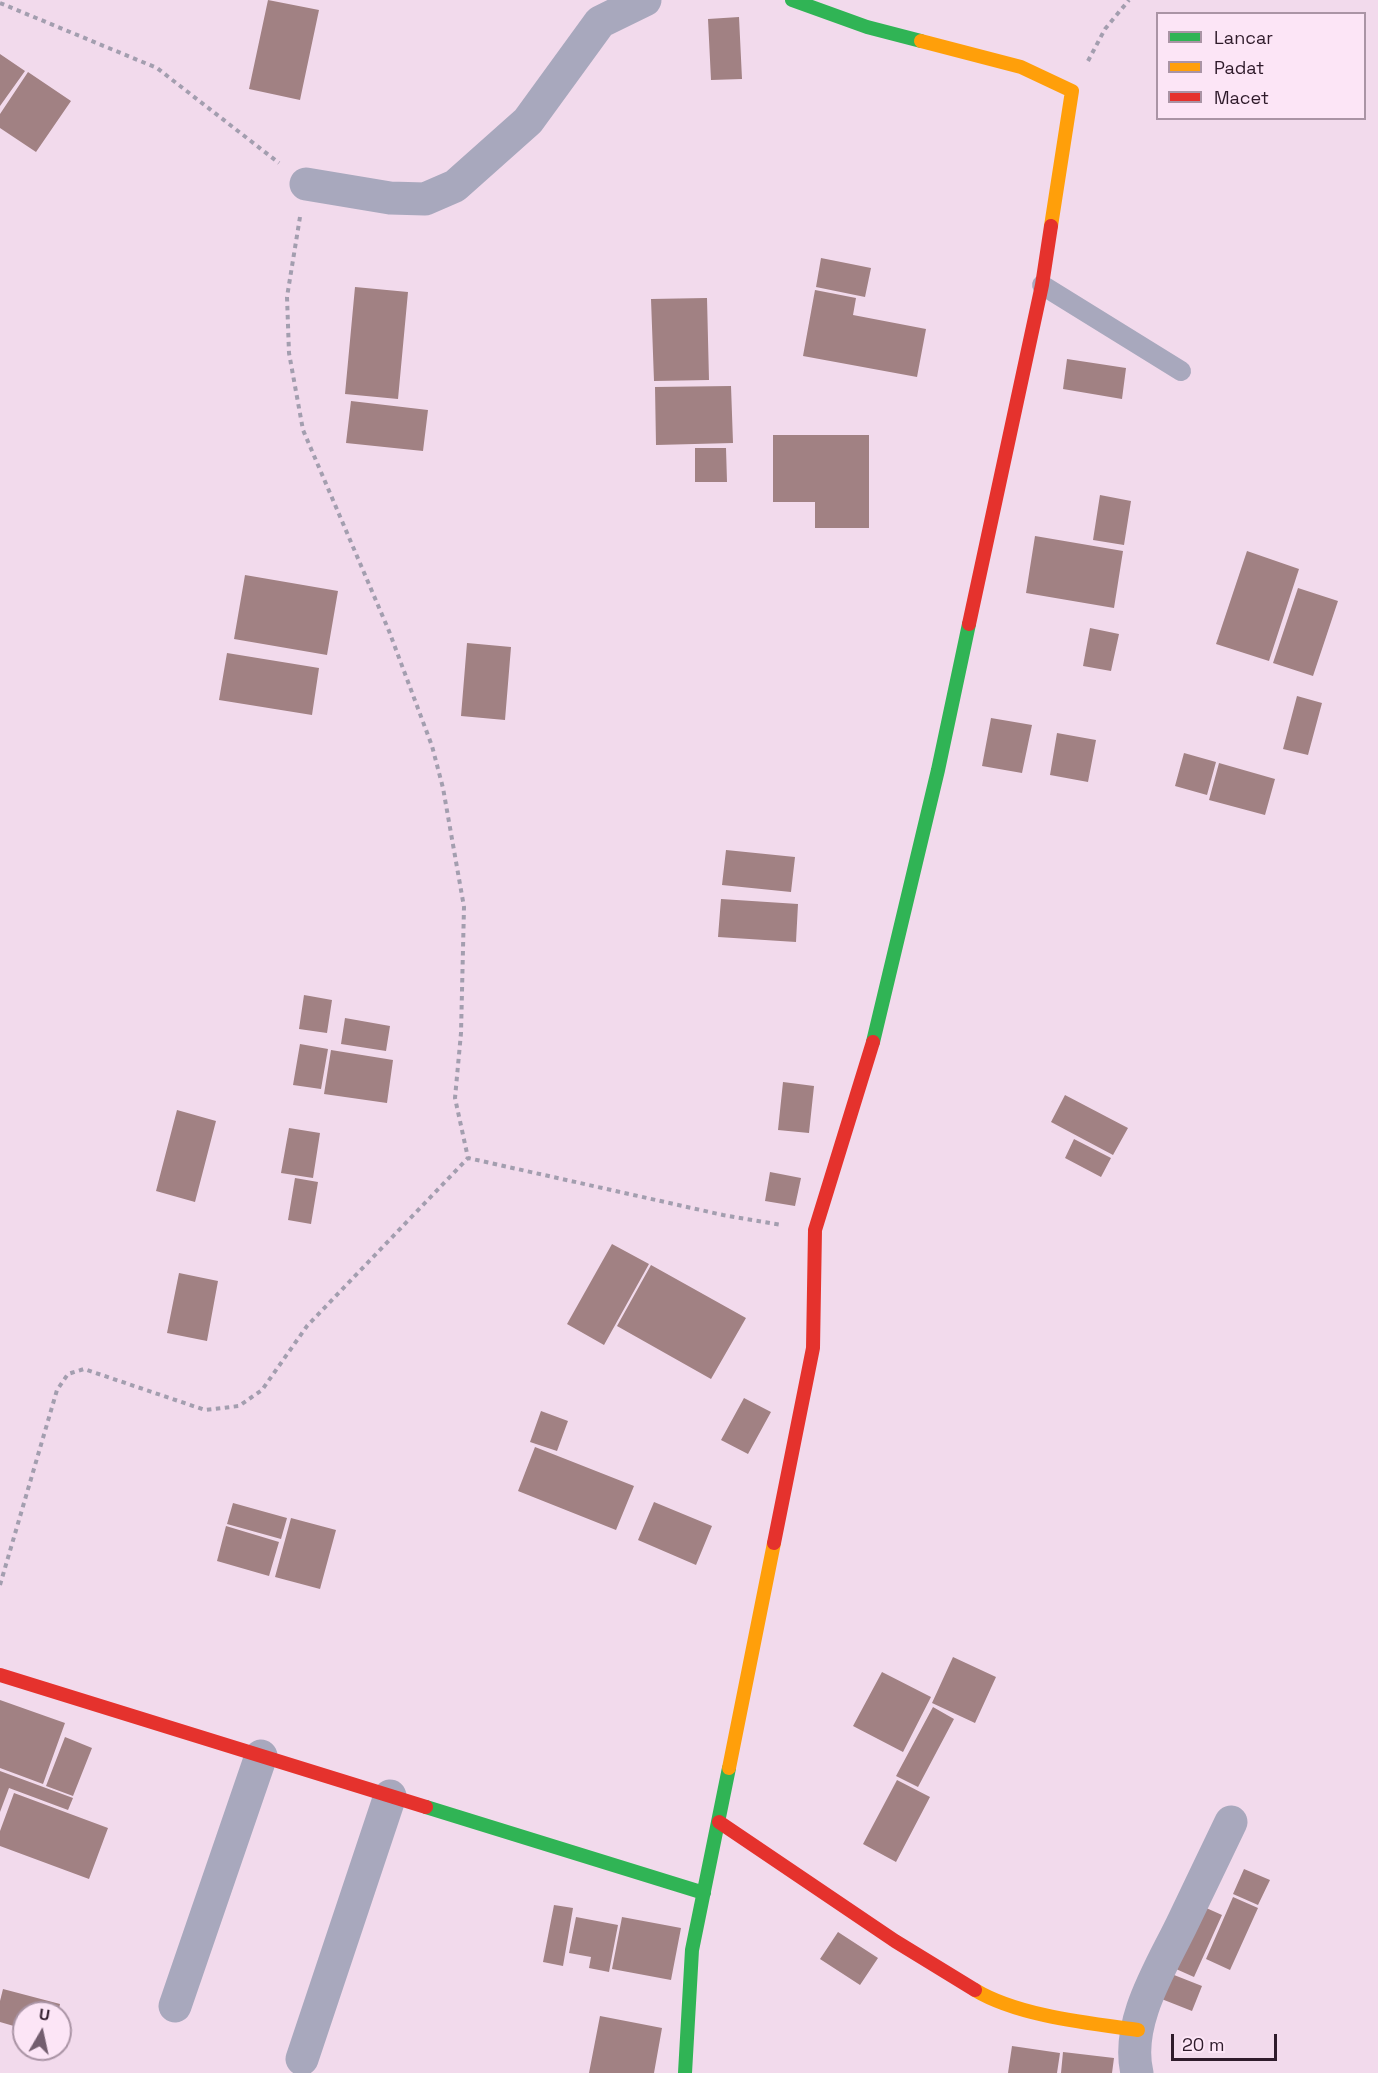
<!DOCTYPE html>
<html>
<head>
<meta charset="utf-8">
<style>
  body { margin:0 }
  #map { position:relative; width:1378px; height:2073px; overflow:hidden; background:#f2daec; font-family:"Space Grotesk",sans-serif }
  canvas { display:block }
  .legend { position:absolute; left:1156px; top:12px; width:210px; height:108px; box-sizing:border-box; background:#fce5f6; border:2px solid #aa94a5; margin:0; padding:8px 10px; list-style:none; font-size:18px; color:#2f1b2b }
  .legend li { display:flex; align-items:center; gap:12px; height:30px }
  .legend b { width:30px; border:2px solid #aa94a5 }
  .north { position:absolute; left:12px; top:2001px; width:60px; height:60px; box-sizing:border-box; background:#fce5f6; border:2px solid #aa94a5; border-radius:50%; rotate:9deg; font-size:16px; font-weight:700; line-height:24px; text-align:center; color:#2f1b2b }
  .north::after { content:''; display:block; margin:auto; width:21px; height:27px; background:#735e6f; clip-path:polygon(50% 0,100% 100%,50% 72%,0 100%) }
  .scale { position:absolute; left:1171px; top:2034px; width:106px; height:27px; box-sizing:border-box; border:3px solid #2f1b2b; border-top:0; padding-left:8px; font-size:18px; line-height:21px; white-space:nowrap; color:#2f1b2b; -webkit-text-stroke:4px #fce5f6; paint-order:stroke }
</style>
</head>
<body>
<div id="map">
<canvas width="1378" height="2073"></canvas>
<ul class="legend">
<li><b style="height:8px;background:#30b455"></b>Lancar</li>
<li><b style="height:8px;background:#ff9f0a"></b>Padat</li>
<li><b style="height:8px;background:#e5322d"></b>Macet</li>
</ul>
<div class="north">U</div>
<div class="scale">20 m</div>
</div>
<script>
const c = document.querySelector('canvas').getContext('2d');
c.lineJoin = 'round';
function fill(path, color) { c.fillStyle = color; c.fill(path, 'evenodd'); }
function strokePath(path, color, width, dash) { c.strokeStyle = color; c.lineWidth = width; c.lineCap = dash ? 'butt' : 'round'; c.setLineDash(dash || []); c.stroke(path); }
const building = new Path2D(`
  M268,0L319,10L300,100L249,89Z
  M739,17L742,79L711,80L708,19Z
  M0,54L25,71L0,106Z
  M28,72L71,101L36,152L0,128V114Z
  M821,258L871,268L865,297L816,287Z
  M355,287L408,292L398,399L345,394Z
  M815,290L856,298L853,315L926,329L917,377L803,356Z
  M707,298L709,380L654,381L651,299Z
  M1067,359L1126,368L1122,399L1063,389Z
  M731,386L733,443L656,445L655,387Z
  M351,401L428,410L423,451L346,443Z
  M773,435H869V528H815V502H773Z
  M695,448H726L727,482H695Z
  M1100,495L1131,501L1124,545L1093,540Z
  M1035,536L1123,551L1114,608L1026,593Z
  M1247,551L1299,569L1269,661L1216,644Z
  M245,575L338,591L327,655L234,639Z
  M1298,588L1338,601L1313,676L1273,663Z
  M1090,628L1119,634L1111,671L1083,666Z
  M467,643L511,647L505,720L461,716Z
  M227,653L319,668L312,715L219,700Z
  M1297,696L1322,703L1308,755L1283,749Z
  M991,718L1032,725L1022,773L982,766Z
  M1057,733L1096,740L1088,782L1050,775Z
  M1184,753L1216,762L1207,795L1175,786Z
  M1219,763L1275,779L1265,815L1209,800Z
  M726,850L795,857L791,892L722,885Z
  M721,899L798,904L796,942L718,937Z
  M304,995L332,1000L327,1033L299,1029Z
  M345,1018L390,1026L386,1051L341,1044Z
  M300,1044L328,1049L321,1089L293,1085Z
  M331,1050L393,1060L387,1103L324,1094Z
  M783,1082L814,1086L809,1133L778,1130Z
  M1065,1095L1128,1128L1113,1155L1051,1122Z
  M177,1110L216,1121L195,1202L156,1191Z
  M289,1128L320,1133L313,1178L281,1173Z
  M1074,1139L1111,1158L1101,1177L1065,1158Z
  M770,1172L801,1178L795,1206L765,1201Z
  M295,1178L318,1182L311,1224L288,1220Z
  M612,1244L649,1264L604,1345L567,1324Z
  M651,1265L746,1318L711,1379L617,1326Z
  M179,1273L218,1281L207,1341L167,1333Z
  M744,1398L771,1412L748,1454L721,1440Z
  M541,1411L568,1421L557,1451L530,1442Z
  M535,1447L634,1486L616,1530L518,1491Z
  M654,1502L712,1526L696,1565L638,1540Z
  M233,1503L287,1518L281,1539L227,1524Z
  M291,1518L336,1530L320,1589L275,1577Z
  M226,1526L279,1542L269,1576L217,1561Z
  M953,1657L996,1677L975,1723L932,1703Z
  M882,1672L931,1697L903,1752L853,1726Z
  M0,1700L65,1723L43,1784L0,1768Z
  M933,1707L954,1719L918,1787L896,1776Z
  M65,1737L92,1748L73,1796L46,1786Z
  M0,1771L73,1798L68,1810L9,1788L0,1812Z
  M897,1780L930,1797L896,1862L863,1844Z
  M14,1793L108,1828L89,1879L0,1846V1831Z
  M1244,1869L1270,1880L1258,1905L1233,1894Z
  M1233,1897L1258,1908L1230,1970L1206,1959Z
  M1195,1903L1222,1915L1194,1977L1167,1965Z
  M554,1905L573,1908L563,1966L543,1962Z
  M576,1917L618,1925L609,1972L589,1968L591,1957L569,1953Z
  M622,1917L681,1928L671,1980L612,1969Z
  M838,1932L878,1958L860,1985L820,1959Z
  M1169,1973L1202,1986L1192,2011L1159,1998Z
  M3,1989L60,2004L58,2013H24V2029L0,2022V2001Z
  M600,2016L662,2028L654,2073H589Z
  M1012,2046L1060,2053L1057,2073H1008Z
  M1063,2052L1114,2058L1112,2073H1061Z`);
const path = new Path2D(`
  M0,3L157,68L279,163
  M1088,61L1105,29L1129,0
  M300,217L287,297L289,353L303,430L389,631L432,746L443,788L464,907L461,1033L455,1098L468,1158L723,1215L782,1225
  M0,1585L57,1390L68,1374L84,1369L205,1410L239,1406L262,1390L307,1326L468,1158`);
const lane = new Path2D(`
  M1042,285L1181,371`);
const street = new Path2D(`
  M306,184L390,198L425,199L455,186L528,121L600,22L645,0
  M175,2006L261,1756
  M302,2059L390,1796
  M1137,2073C1125,2022 1162,1966 1183,1922C1199,1889 1215,1855 1231,1822`);
const fast = new Path2D(`
  M792,0L867,27L921,41
  M873,1042L938,770L969,624
  M426,1807L704,1893
  M685,2073L692,1950L729,1768`);
const slow = new Path2D(`
  M921,41L1021,67L1072,91L1051,226
  M729,1768L774,1543
  M975,1990C1018,2016 1088,2023 1138,2030`);
const jam = new Path2D(`
  M969,624L1042,285L1051,226
  M774,1543L813,1348L815,1230L873,1042
  M0,1675L426,1807
  M719,1822L895,1941L975,1990`);
fill(building, '#a18183');
strokePath(path, '#a39eaf', 4, [4.5, 4.5]);
strokePath(lane, '#a8a8bd', 20);
strokePath(street, '#a8a8bd', 33);
strokePath(fast, '#30b455', 14);
strokePath(slow, '#ff9f0a', 14);
strokePath(jam, '#e5322d', 14);
</script>
</body>
</html>
